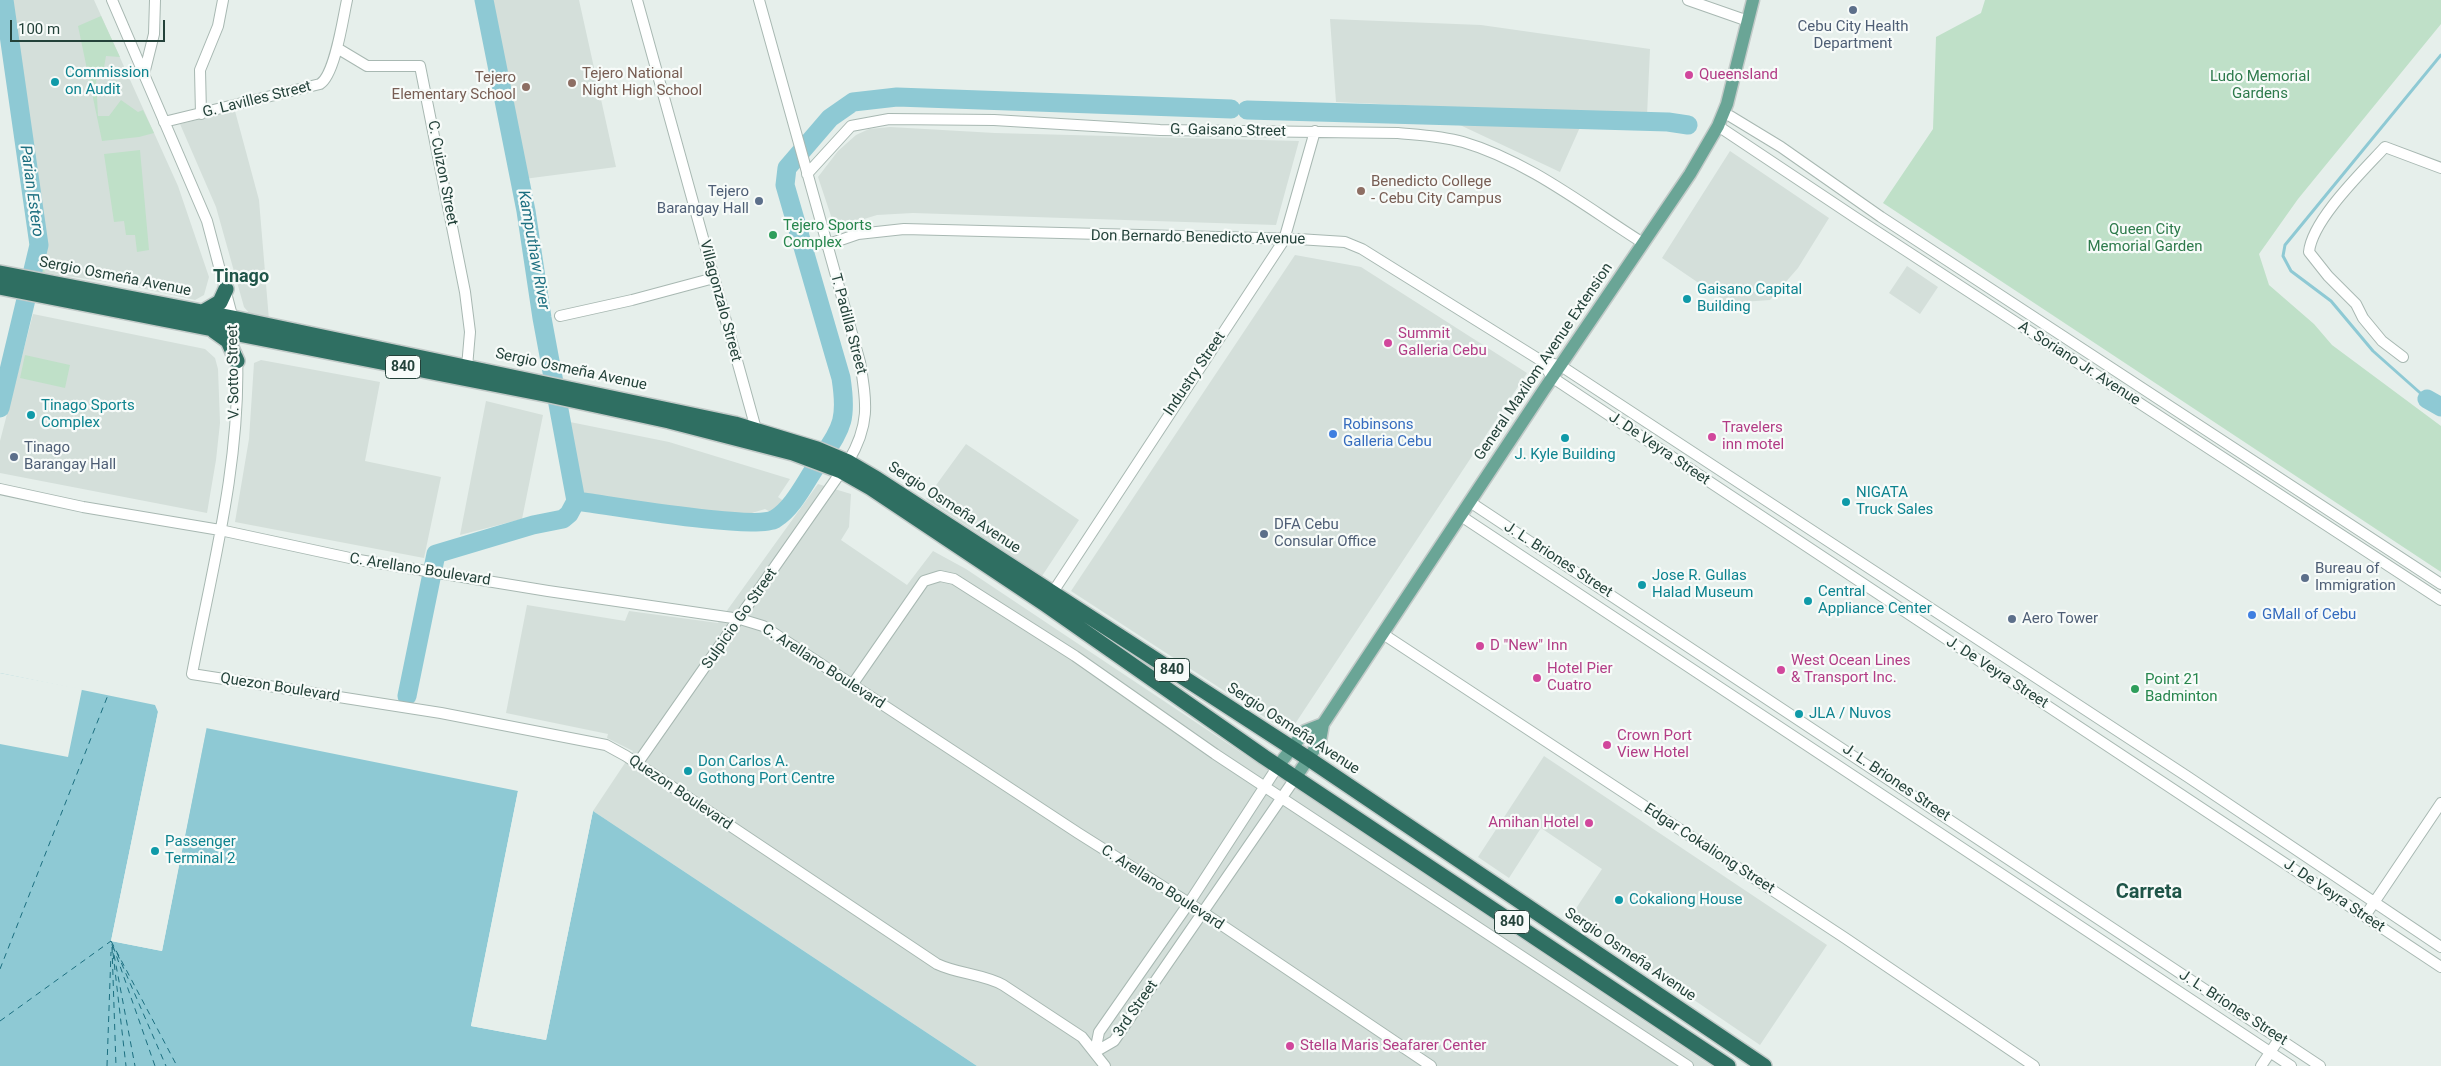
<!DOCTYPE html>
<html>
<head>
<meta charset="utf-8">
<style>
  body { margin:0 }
  #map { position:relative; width:2441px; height:1066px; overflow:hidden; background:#e6efeb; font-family:Roboto,sans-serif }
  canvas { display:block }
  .scale { position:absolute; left:10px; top:20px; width:155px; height:22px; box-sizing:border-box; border:2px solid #24423a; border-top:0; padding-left:6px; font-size:15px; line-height:18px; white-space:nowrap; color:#24423a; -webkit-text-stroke:4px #f7fbf9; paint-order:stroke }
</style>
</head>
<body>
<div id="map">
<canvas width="2441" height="1066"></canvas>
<div class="scale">100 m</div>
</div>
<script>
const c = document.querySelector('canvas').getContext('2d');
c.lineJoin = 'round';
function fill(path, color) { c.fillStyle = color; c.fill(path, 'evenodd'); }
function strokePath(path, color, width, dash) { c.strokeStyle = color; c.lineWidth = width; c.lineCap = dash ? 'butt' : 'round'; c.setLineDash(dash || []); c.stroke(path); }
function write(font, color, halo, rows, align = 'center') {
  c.font = font + ' Roboto,sans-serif'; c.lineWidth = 4.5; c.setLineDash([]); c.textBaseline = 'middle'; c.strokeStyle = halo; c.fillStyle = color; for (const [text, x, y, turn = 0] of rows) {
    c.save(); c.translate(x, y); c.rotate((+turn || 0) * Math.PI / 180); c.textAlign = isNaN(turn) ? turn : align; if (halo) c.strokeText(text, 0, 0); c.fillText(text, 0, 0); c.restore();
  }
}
const built = new Path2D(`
  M7,0H94L178,186L209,277L204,295L195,300L122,284L45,273Z
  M487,0H579L616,167L524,179Z
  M1330,19L1481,25L1650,49L1647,116L1336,102Z
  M235,111L259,200L269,320L250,314L244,307L216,207L180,124Z
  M1515,123L1581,125L1560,172L1460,125Z
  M890,127L995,133L1299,141L1276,225L913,213L877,215L835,228L818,177L838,151L856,135L869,129Z
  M1730,151L1829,218L1798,268L1770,300L1728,303L1662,258Z
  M1295,255L1361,267L1527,373L1289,733L1071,591Z
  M1907,266L1938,287L1920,314L1889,293Z
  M33,314L205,349L215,358L218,369L220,423L216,460L207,513L0,473V441Z
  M261,360L380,382L365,461L441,477L424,558L235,522L249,439L254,363Z
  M486,401L543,415L522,519L460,535Z
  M570,422L669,442L790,479L778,497L795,509L785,520L765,509L742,516L578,493Z
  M966,444L1079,520L1042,576L926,499Z
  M818,484L851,494L849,527L841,540L907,585L933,551L966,569L1711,1066H977L593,811L633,751L607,738L608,734L506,713L527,605L625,621L629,611L718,623Z
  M1544,756L1827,945L1760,1045L1571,916L1602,869L1541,828L1509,878L1478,857Z`);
const green = new Path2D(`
  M0,0H7L45,273L32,269L26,207L29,206L0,25Z
  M1985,0H2441V24L2298,199L2259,254L2269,285L2314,324L2332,345L2441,426V572L1883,203L1933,129L1936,37L1981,13Z
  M101,16L120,57L106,56L102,79L96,78L98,116H109L121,100L138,112L143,110L154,133L139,137L102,141L78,26Z
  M140,150L149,250L137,252L135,235H126L124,221L114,222L104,154Z
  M25,355L70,365L65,388L20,378Z`);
const water = new Path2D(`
  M0,673L155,705L158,712L111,941L162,951L206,728L518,791L471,1026L546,1040L593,811L977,1066H0Z`);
const pier = new Path2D(`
  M0,673L82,689L68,757L0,744Z
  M158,712H161L114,939L160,948L204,728L207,726L162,951L111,941Z
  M518,791L521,792L474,1024L544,1037L591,811H593L546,1040L471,1026Z`);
const stream = new Path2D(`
  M2427,399L2373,351L2331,301L2291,271L2283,256L2285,245L2441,55`);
const river = new Path2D(`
  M484,0L526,211L542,318L576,501
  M1247,110L1668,122L1688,125
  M2427,399L2441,407
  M0,408L39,245L4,0
  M576,501C608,505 755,531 775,519C794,507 805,482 817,465C841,428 848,423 841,378L785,185L787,168L830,118L853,102L897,97L1231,109
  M407,696L436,554L533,525L563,519L569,514L576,501`);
const ferry = new Path2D(`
  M111,941L177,1066
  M112,944L135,1066
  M113,946L155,1066
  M112,947L116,1066
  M113,953L126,1066
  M117,953L166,1066
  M0,969L108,695
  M0,1021L111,941
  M107,1066L111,952`);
const minor = new Path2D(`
  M112,0L207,221L234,323
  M637,0L756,429
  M1688,0L1748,21
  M337,48L367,66H420L465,292L470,332L467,367
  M144,74L154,34L155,0
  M201,114L200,70L218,26L223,0
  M1723,114L1730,116L1781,147L1881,217L2441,584
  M164,122L320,84C335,75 343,18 347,0
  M1718,126L1856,218L2441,600
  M807,174L851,126L889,119L994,120L1160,130L1398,133C1420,135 1442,136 1463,142C1528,161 1586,207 1643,243
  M826,245L858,234L904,229L1298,239L1345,242L1362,249L1540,360L1561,366L2188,777L2441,947
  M560,316L632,300L714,278
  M237,354C241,462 212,569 192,674L441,713L606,745L626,756L937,964C958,974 983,974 1003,985L1082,1037L1105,1066
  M2403,357L2382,341L2363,318L2356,304L2328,276L2309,252C2312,220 2363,171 2385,147L2441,168
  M1540,360L1553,378L2441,967
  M0,489L83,507L220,530L359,560L548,591L740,619L763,626L1078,833L1189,903L1431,1066
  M1470,502L2320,1066
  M1461,516L2291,1066
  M1049,598L1284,240L1315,131
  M1383,634L1845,938L2034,1066
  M852,685L924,581L940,576L954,579L1075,656L1215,754L1688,1066
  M637,764L848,462C870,425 867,404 860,362L759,0
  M2365,916L2441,803
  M1095,1052L1114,1041L1296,777
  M1095,1052L1099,1032L1189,903L1278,766
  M2261,1066L2279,1039`);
const major = new Path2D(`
  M1278,766L1305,731L1323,724
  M1296,777L1320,741L1323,724L1543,391L1690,174L1718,126L1727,104L1753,0`);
const highway = new Path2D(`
  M0,273L233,318L735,424L817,449L848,462L877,479L1309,759L1764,1066
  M0,287L549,395L669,421L793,453L841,471L871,488L1045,604L1264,757L1728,1066
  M203,312L220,302L226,289
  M214,331L228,341L237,361`);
const markers = [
  [1853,10,5,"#5c6f8a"],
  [1689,75,5,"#d1479c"],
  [55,82,5,"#0f9aa8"],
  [572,83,5,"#8d6e63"],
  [526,87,5,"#8d6e63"],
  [1361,191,5,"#8d6e63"],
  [759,201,5,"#5c6f8a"],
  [773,235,5,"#2e9e5b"],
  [1687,299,5,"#0f9aa8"],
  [1388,343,5,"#d1479c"],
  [31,415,5,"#0f9aa8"],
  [1333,434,5,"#3f7fe0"],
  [1712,437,5,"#d1479c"],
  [1565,438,5,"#0f9aa8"],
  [14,457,5,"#5c6f8a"],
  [1846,502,5,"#0f9aa8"],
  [1264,534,5,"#5c6f8a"],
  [2305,578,5,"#5c6f8a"],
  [1642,585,5,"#0f9aa8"],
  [1808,601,5,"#0f9aa8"],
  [2252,615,5,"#3f7fe0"],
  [2012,619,5,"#5c6f8a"],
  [1480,646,5,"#d1479c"],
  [1781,670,5,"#d1479c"],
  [1537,678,5,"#d1479c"],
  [2135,689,5,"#2e9e5b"],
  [1799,714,5,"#0f9aa8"],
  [1607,745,5,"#d1479c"],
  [688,771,5,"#0f9aa8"],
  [1589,823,5,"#d1479c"],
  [155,851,5,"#0f9aa8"],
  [1619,900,5,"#0f9aa8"],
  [1290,1046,5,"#d1479c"]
];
const shields = [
  [403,367,35],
  [1172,670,35],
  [1512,922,35]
];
const shieldNames = [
  ["840",403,367],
  ["840",1172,670],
  ["840",1512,922]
];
const serviceNames = [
  ["Cebu City Health",1853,27,"center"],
  ["Department",1853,44,"center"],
  ["Tejero",749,192,"right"],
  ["Barangay Hall",749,209,"right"],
  ["Tinago",24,448],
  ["Barangay Hall",24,465],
  ["DFA Cebu",1274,525],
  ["Consular Office",1274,542],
  ["Bureau of",2315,569],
  ["Immigration",2315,586],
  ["Aero Tower",2022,619]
];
const cultureNames = [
  ["Commission",65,73],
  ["on Audit",65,90],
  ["Gaisano Capital",1697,290],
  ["Building",1697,307],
  ["Tinago Sports",41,406],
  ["Complex",41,423],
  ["J. Kyle Building",1565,455,"center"],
  ["NIGATA",1856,493],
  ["Truck Sales",1856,510],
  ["Jose R. Gullas",1652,576],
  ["Halad Museum",1652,593],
  ["Central",1818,592],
  ["Appliance Center",1818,609],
  ["JLA / Nuvos",1809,714],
  ["Don Carlos A.",698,762],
  ["Gothong Port Centre",698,779],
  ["Passenger",165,842],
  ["Terminal 2",165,859],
  ["Cokaliong House",1629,900]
];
const educationNames = [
  ["Tejero National",582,74],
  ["Night High School",582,91],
  ["Tejero",516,78,"right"],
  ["Elementary School",516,95,"right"],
  ["Benedicto College",1371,182],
  ["- Cebu City Campus",1371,199]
];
const hotelNames = [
  ["Queensland",1699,75],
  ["Summit",1398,334],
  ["Galleria Cebu",1398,351],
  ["Travelers",1722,428],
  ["inn motel",1722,445],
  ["D \"New\" Inn",1490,646],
  ["West Ocean Lines",1791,661],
  ["& Transport Inc.",1791,678],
  ["Hotel Pier",1547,669],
  ["Cuatro",1547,686],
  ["Crown Port",1617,736],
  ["View Hotel",1617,753],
  ["Amihan Hotel",1579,823,"right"],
  ["Stella Maris Seafarer Center",1300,1046]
];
const parkNames = [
  ["Ludo Memorial",2260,77],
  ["Gardens",2260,94],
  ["Queen City",2145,230],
  ["Memorial Garden",2145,247]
];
const streetNames = [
  ["G. Lavilles Street",257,100,-14],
  ["G. Gaisano Street",1228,131,1],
  ["C. Cuizon Street",442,173,79],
  ["Don Bernardo Benedicto Avenue",1198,238,1],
  ["Sergio Osmeña Avenue",115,277,11],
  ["Villagonzalo Street",720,301,75],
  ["T. Padilla Street",848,324,75],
  ["General Maxilom Avenue Extension",1544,362,-56],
  ["A. Soriano Jr. Avenue",2079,364,33],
  ["Sergio Osmeña Avenue",571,370,12],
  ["V. Sotto Street",234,372,-91],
  ["Industry Street",1195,374,-56],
  ["J. De Veyra Street",1659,449,34],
  ["Sergio Osmeña Avenue",954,508,33],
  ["J. L. Briones Street",1558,560,33],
  ["C. Arellano Boulevard",420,570,9],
  ["Sulpicio Go Street",740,619,-55],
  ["C. Arellano Boulevard",823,667,33],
  ["J. De Veyra Street",1997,673,33],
  ["Quezon Boulevard",280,688,9],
  ["Sergio Osmeña Avenue",1293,729,33],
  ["J. L. Briones Street",1896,783,34],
  ["Quezon Boulevard",680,793,34],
  ["Edgar Cokaliong Street",1709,849,33],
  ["C. Arellano Boulevard",1162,888,33],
  ["J. De Veyra Street",2334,896,34],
  ["Sergio Osmeña Avenue",1630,955,34],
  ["J. L. Briones Street",2233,1008,33],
  ["3rd Street",1136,1009,-55]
];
const leisureNames = [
  ["Tejero Sports",783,226],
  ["Complex",783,243],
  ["Point 21",2145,680],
  ["Badminton",2145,697]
];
const shopNames = [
  ["Robinsons",1343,425],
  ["Galleria Cebu",1343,442],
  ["GMall of Cebu",2262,615]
];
const waterNames = [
  ["Parian Estero",31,191,82],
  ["Kamputhaw River",533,250,80]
];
const quarterNames = [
  ["Tinago",241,277]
];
const districtNames = [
  ["Carreta",2149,893]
];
fill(built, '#d4dfda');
fill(green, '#bfe0c8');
fill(water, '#8ec9d4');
fill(pier, '#e6efeb');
strokePath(stream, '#8ec9d4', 3);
strokePath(river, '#8ec9d4', 19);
strokePath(ferry, '#1c6f80', 1, [6, 5]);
strokePath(minor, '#a8b8b2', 12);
strokePath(major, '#c2cac8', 15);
strokePath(highway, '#c2cac8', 18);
strokePath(minor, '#fff', 10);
strokePath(major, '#6aa596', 12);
strokePath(highway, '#2f6f62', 15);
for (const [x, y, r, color] of markers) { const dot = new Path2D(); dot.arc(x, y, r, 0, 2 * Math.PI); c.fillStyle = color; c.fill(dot); strokePath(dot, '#f7fbf9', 2); }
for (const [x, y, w] of shields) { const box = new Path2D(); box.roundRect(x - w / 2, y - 11.5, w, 23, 4); c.fillStyle = '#f7fbf9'; c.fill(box); strokePath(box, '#24423a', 1); }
write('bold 14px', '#24423a', null, shieldNames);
write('15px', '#4e5e75', '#f7fbf9', serviceNames, 'left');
write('15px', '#0d838f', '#f7fbf9', cultureNames, 'left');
write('15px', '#785e54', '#f7fbf9', educationNames, 'left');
write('15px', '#b23c85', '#f7fbf9', hotelNames, 'left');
write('15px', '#2d7a4b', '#f7fbf9', parkNames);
write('15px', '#24423a', '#f7fbf9', streetNames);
write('15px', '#27864d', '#f7fbf9', leisureNames, 'left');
write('15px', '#366cbe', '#f7fbf9', shopNames, 'left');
write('italic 16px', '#1c6f80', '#f7fbf9', waterNames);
write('bold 18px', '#1f5548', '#f7fbf9', quarterNames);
write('bold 20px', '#1f5548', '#f7fbf9', districtNames);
</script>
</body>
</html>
